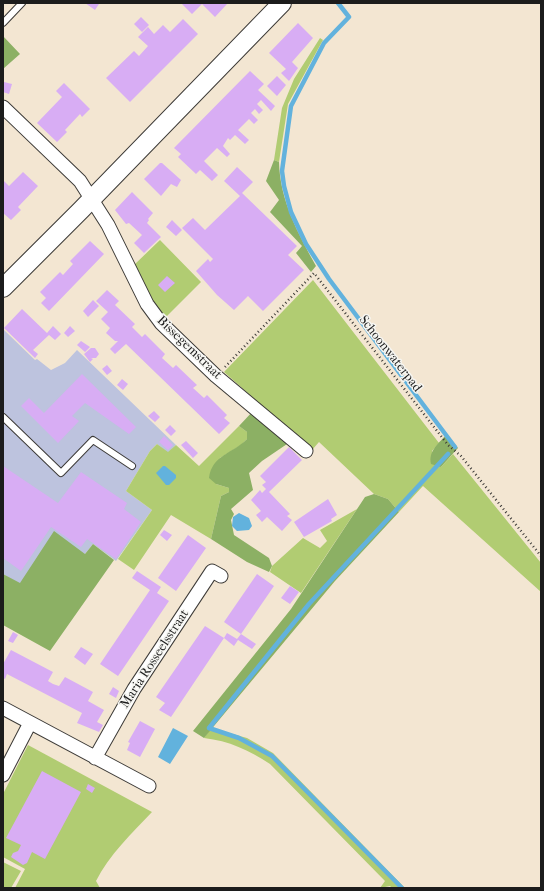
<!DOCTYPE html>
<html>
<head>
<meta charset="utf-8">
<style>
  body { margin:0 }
  #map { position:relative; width:544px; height:891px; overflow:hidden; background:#f3e6d2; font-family:"IM FELL French Canon",serif }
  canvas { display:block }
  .frame { position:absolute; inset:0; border:4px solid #1c1c1c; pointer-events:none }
</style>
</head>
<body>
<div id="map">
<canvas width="544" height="891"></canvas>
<div class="frame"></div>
</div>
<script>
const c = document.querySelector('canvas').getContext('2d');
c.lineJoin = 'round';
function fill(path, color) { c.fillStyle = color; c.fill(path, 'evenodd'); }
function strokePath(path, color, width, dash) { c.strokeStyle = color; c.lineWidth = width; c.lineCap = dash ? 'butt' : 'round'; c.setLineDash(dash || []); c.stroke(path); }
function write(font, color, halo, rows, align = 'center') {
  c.font = font + ' "IM FELL French Canon",serif'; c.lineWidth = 3; c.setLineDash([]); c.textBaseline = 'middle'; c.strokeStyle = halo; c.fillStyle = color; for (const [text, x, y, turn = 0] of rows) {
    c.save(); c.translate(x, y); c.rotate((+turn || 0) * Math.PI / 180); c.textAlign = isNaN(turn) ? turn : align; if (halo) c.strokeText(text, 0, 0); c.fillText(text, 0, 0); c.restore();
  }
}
const industrial = new Path2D(`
  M3,329L35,360L37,359L51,370L65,363L77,350L176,445L168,453L157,444L150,451L126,491L152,510L116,561L93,544L85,554L19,584L3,574Z`);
const green = new Path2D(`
  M320,38L323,40L288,104L279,162L274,160L282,108L294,79Z
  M160,240L201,282L164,319L158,310L134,265Z
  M313,280L439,443L432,451L441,467L453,454L541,563V592L423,486L399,512L388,499L374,494L319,442L312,450L224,372Z
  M239,426L247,432V439L241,445L220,458L216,484L229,488V492L221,496L211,539L171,515L134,570L118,559L152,510L126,491L150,451L157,444L168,452L176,445L199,466Z
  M357,509L301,593L270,572L272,566L303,538L320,548L327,541L320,530Z
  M211,728L247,738L273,753L405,888H392L390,886L380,888L385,881L270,764C249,750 229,741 204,738Z
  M28,745L152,812C132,833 109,855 96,881L100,888H15L25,869L3,857V794Z
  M3,862L21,871L11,888H3Z`);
const forest = new Path2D(`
  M3,36L20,54L3,69Z
  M274,160L279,162C280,201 298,233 316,266L311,272L296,253L302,246L270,212L279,200L266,181Z
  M253,411L290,442L262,461L249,473L253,490L231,509L234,514L231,520L234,535L269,558L272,566L269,572L247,562L211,539L221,496L229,492V488L216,484L209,478C212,455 232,454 247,439V432L239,426Z
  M447,434L458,448L441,467L431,464C428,451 439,443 447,434Z
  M374,494L388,499L399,512L335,581L204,738L193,731L291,609L365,497Z
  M54,531L85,554L93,544L114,560L50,651L3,625V574L20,583Z`);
const water = new Path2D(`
  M163,466H165L176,475V478L169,485H166L156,473Z
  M239,513L249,518L252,526L249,530L237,531L232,526L233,517Z
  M173,728L188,736L170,764L158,757Z`);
const stream = new Path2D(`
  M338,3L349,17L324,43L291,106L282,171L284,186L291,212L306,244L329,279L455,447
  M402,888L272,756L239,738L209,728L309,604L448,454`);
const building = new Path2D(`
  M85,3H97L99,4L95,10Z
  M181,3H228L215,17L202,4L192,14Z
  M141,17L149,25L142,32L134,24Z
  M183,19L198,34L130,102L106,78L134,51L139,56L148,46L138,37L148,27L154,34L163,25L170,32Z
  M298,23L313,38L292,62L298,68L289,81L281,73L286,69L269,53Z
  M250,71L264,84L258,90L275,106L271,111L261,100L257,104L263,110L259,114L255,109L251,113L258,120L254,124L249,119L238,130L249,140L245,144L235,135L230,140L228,138L223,146L230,154L227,157L217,148L204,161L218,175L212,181L200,170L196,174L178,157L181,154L174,148Z
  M277,76L286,85L277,96L267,86Z
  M4,82L12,84L9,94L3,92Z
  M64,83L90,109L82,117L80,114L65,130L67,132L57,142L37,123L62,97L56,91Z
  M160,163H162L181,180L177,187L171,184L161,196L144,179Z
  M237,167L253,182L242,193L297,246L288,255L304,270L263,311L248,296L234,310L217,295L196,271L208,259L210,262L213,259L182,228L193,218L205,230L240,196L224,181Z
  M23,172L38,186L18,207L21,210L11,220L3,213V180L9,186Z
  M132,192L153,213L148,219L149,220L147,223L161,237L144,253L134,243L142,235L129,223L126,224L115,210Z
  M172,220L182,230L176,236L166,227Z
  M90,241L104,254L49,311L41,303L46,298L40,292L60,272L63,275L73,264L70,261Z
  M167,276L175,283L165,292L158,285Z
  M107,290L119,301L115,305L135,324L132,327L142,337L145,334L165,354L162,358L173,368L176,365L197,385L193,388L204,398L207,395L227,415L224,418L230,423L219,434L126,344L115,354L110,349L118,341H115L106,333L110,328L101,319L108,312L96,301Z
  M93,300L99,306L88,317L83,311Z
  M22,309L47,333L53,326L61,334L55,340L49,335L33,350L38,354L35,358L4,328Z
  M70,326L75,331L68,337L64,333Z
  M81,341L90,347L85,352L77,345Z
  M91,348H95L99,354L96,358H91L93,359L90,362L84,354Z
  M107,365L112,371L107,375L102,369Z
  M82,374L136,427L129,434L85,403L72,416L79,421L58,443L21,406L29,398L44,413Z
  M122,379L128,384L123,390L117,385Z
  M154,411L160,417L155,422L148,416Z
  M170,425L176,431L171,436L165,430Z
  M164,436L173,445L168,450L159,442Z
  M186,441L198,453L193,458L181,445Z
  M289,447L302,460L269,492L290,514L287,516L292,520L282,531L267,517L262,522L256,515L261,511L251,500L260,490L262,493L266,489L262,485L266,482L260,476Z
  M3,466L58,503L81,472L127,503L124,509L141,522L116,559L87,539L81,547L51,527L21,571L3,558Z
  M328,499L337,515L331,519L332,521L304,537L294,522Z
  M164,530L172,535L167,541L160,535Z
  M188,535L206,548L176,591L158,578Z
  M137,571L161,587L157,593L169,601L118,676L100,664L150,590L132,578Z
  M257,574L274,586L241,634L224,622Z
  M290,586L299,592L290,604L281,598Z
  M205,626L224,638L171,717L159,710L165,703L156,697Z
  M13,632L18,635L13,643L8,641Z
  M227,633L237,639L241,634L256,644L252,649L238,640L234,646L224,638Z
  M81,647L93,654L85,665L74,657Z
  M11,650L53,672L48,681L53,684L59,686L65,677L93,692L88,701L104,710L97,722L103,725L99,732L77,723L82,713L7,674L5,679L3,678V664Z
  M113,687L119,691L116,698L109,694Z
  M140,721L155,729L140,757L127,750L130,743L128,742Z
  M42,771L81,792L45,859L32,852L27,863L23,865L11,857L13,853L18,851L21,845L6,838Z
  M88,784L95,788L92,793L86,789Z`);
const path = new Path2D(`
  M225,367L314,273L448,445L461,456L541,556`);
const lane = new Path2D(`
  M3,23L22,3
  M3,417L61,473L93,440L132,466`);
const street = new Path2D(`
  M3,107L80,181L108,225L147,304L161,323L216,376L306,451
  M3,708L149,786
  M95,758L134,689L212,571L221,576
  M3,775L30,723`);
const secondary = new Path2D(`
  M3,288L81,210L282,3`);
const streetNames = [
  ["Bissegemstraat",189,348,44],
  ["Schoonwaterpad",390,354,52],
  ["Maria Rosseelsstraat",155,659,-57]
];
fill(industrial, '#bdc3de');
fill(green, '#b1cc72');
fill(forest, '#8cb064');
fill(water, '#62b2dd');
strokePath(stream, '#62b2dd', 4.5);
fill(building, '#d8adf4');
strokePath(lane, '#3c3a37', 8);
strokePath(street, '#3c3a37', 15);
strokePath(secondary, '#3c3a37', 20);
strokePath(path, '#3c3a37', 2.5, [1, 3]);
strokePath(lane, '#fff', 6);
strokePath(street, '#fff', 13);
strokePath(secondary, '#fff', 18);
write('13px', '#1c1c1c', '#f6f6f2', streetNames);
</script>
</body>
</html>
